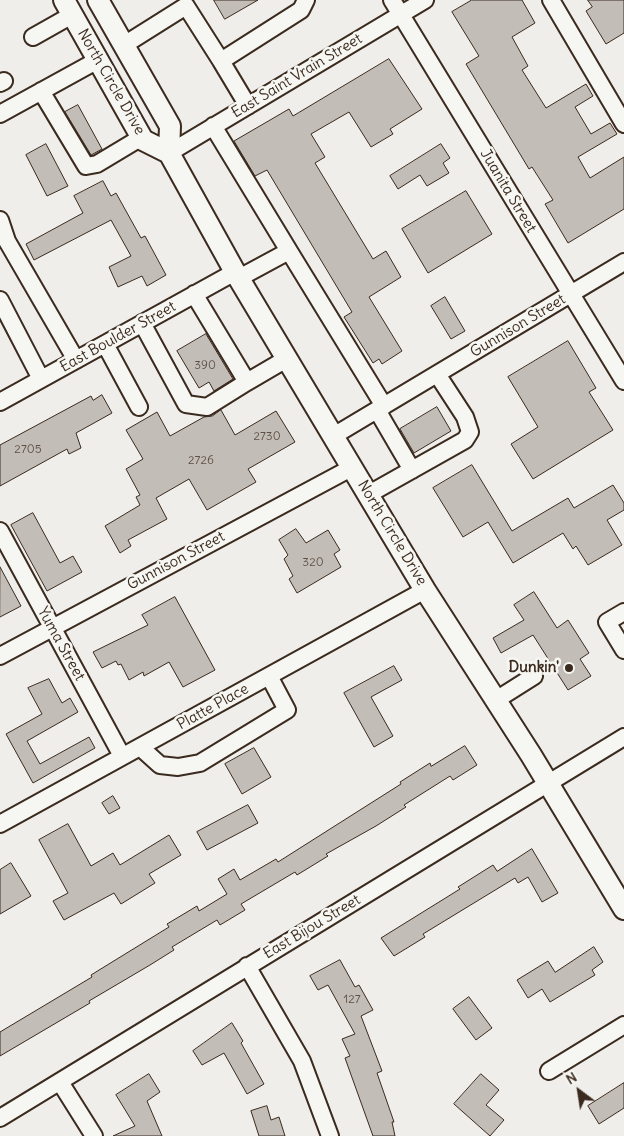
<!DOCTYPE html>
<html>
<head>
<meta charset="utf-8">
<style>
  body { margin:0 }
  #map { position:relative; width:624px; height:1136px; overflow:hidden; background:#efeeea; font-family:Delius,sans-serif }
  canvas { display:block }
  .north { position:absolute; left:554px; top:1066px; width:50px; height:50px; -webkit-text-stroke:4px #f6f6f2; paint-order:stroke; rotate:329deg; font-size:14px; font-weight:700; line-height:20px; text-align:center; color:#3b2a1e }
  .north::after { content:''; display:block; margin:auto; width:18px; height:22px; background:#3b2a1e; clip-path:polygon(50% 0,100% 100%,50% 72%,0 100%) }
</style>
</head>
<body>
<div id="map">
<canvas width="624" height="1136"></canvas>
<div class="north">N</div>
</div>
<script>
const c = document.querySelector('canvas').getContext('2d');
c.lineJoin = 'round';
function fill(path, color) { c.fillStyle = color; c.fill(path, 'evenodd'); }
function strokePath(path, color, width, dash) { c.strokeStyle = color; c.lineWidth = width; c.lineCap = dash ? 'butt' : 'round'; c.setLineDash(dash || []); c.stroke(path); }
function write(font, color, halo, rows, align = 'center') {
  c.font = font + ' Delius,sans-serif'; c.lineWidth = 5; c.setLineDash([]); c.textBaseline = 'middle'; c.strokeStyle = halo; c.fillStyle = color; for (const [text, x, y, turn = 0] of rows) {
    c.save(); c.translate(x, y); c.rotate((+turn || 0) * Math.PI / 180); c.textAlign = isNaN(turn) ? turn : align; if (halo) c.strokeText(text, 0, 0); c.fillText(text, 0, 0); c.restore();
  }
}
const building = new Path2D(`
  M214,0H258L225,19Z
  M472,0H522L535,23L512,37L528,66L522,70L546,108L586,84L593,96L575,107L591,134L610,123L617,134L578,157L590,178L624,157V209L568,243L545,204L553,200L532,167L529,169L466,64L479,56L452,12Z
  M588,0H624V33L606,44L586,11L592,7Z
  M389,59L422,109L390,129L393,134L371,147L349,112L311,134L325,157L315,163L373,259L386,251L401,277L369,297L402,351L382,364L379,359L373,363L344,317L352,312L267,170L255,176L234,141L289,109L293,116L298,113Z
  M78,105L102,149L93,154L91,155L65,112Z
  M46,144L68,186L47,196L26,155Z
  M441,144L450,158L443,163L449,173L427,186L420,175L398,189L390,176Z
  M103,181L111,196L116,193L141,238L145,236L166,275L147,286L142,276L118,287L109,267L131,256L111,220L34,260L26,244L83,213L74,196Z
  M466,191L492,234L428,273L402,229Z
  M445,297L465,331L451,339L431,306Z
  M206,334L233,379L214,391L209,382L199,388L177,351Z
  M568,341L596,388L589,392L613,430L533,479L511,444L538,427L508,377Z
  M102,395L112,413L76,433L81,448L69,454L67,449L0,486V445L91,396L93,400Z
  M437,407L451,431L414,453L400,429Z
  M221,410L235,435L276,411L295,442L248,469L256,482L207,510L189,479L156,498L167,519L128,540L131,546L120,553L105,526L140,505L136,497L140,495L126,469L143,459L126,430L157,412L170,436L204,417L212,416Z
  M472,465L512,531L568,498L574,508L613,485L624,503V510L607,520L622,545L588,565L576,546L573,549L563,533L513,563L488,522L463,537L433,488Z
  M33,513L60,563L73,556L82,572L47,591L11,525Z
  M296,529L306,543L328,530L340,550L334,554L341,567L297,593L289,579L293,576L284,559L288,555L279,540Z
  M0,567L21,606L0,617Z
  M534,592L557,628L568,620L589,653L580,659L591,676L568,690L533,635L501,653L493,638L524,620L514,605Z
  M175,597L215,670L183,687L169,662L144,676L143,672L129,680L121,664L118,665L116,661L102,668L93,652L148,625L142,615Z
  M394,666L402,680L371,697L393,736L374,747L344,693Z
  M49,679L62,703L70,698L78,712L27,741L40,764L89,737L95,748L33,783L6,734L42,714L28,688Z
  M465,746L477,765L453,780L450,776L404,805L406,807L376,826L326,854L328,856L297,875L295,872L241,904L245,910L220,925L217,920L172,947L174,950L150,965L89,1001L90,1003L0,1056V1032L92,977L91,975L169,927L167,924L197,906L199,911L227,894L218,879L234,869L240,880L276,859L278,862L401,784L400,782L430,763L431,766Z
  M254,748L271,777L242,794L225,764Z
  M113,796L120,808L109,814L102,803Z
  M248,805L258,823L207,850L197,832Z
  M68,824L91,866L113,853L120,865L169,835L181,855L149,874L155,883L121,904L114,893L64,920L53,901L68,893L39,840Z
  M532,849L558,893L542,902L528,877L518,883L515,878L423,934L425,937L394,956L381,938L460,889L458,887L493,865L497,871Z
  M11,863L31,896L0,914V870Z
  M594,947L603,962L592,970L595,975L550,1002L542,989L528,998L517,980L548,961L555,972Z
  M340,960L355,987L359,985L373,1010L361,1016L382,1071L377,1073L394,1122H392L395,1136H373L345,1058L350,1056L342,1039L355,1034L328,985L318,990L310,976Z
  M469,997L492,1028L476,1040L453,1009Z
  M232,1023L243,1041L241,1043L264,1084L247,1094L224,1053L202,1065L193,1051Z
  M149,1074L160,1092L147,1101L162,1136H113L135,1126L116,1095Z
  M481,1074L499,1090L486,1105L504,1120L490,1136L454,1104Z
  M624,1083V1108L599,1124L588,1106Z
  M267,1106L271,1120L279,1117L285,1136H259L251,1111Z`);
const minor = new Path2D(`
  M392,0L624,381
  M551,0L624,124
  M33,37L72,15
  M124,45L186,6L221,61
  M0,83L4,81
  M41,91L86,166L97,164L142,137
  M248,106L221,61L301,10L306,0
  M0,114L98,60
  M213,126L289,251
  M169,153L425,0
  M0,220L7,241L76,360
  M239,278L289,251L384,406
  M0,300L41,379
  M142,323L186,404L207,407L247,382L194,294
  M105,344L139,407
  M247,382L288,358
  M0,402L235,272
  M377,410L412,470
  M335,435L624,262
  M369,494L465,440L470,432L465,417L437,374
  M0,531L122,756
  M624,612L607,622L624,650
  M0,656L353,467
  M496,700L534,676
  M140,747L160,765L178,767L200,763L287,710L269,676
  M0,824L425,590
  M247,966L302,1061L330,1136
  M549,1071L624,1025
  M60,1082L94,1136
  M0,1118L624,737`);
const major = new Path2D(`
  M64,0L143,140L169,153
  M98,0L170,126L169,153L235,272L425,590L531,755L624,909`);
const markers = [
  [569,668,5,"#3b2a1e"]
];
const numberNames = [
  ["390",205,366],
  ["2730",267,437],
  ["2705",28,450],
  ["2726",201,461],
  ["320",313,563],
  ["127",352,1000]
];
const streetNames = [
  ["East Saint Vrain Street",297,76,-31],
  ["North Circle Drive",111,82,60],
  ["Juanita Street",508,191,59],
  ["Gunnison Street",518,326,-31],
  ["East Boulder Street",118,337,-29],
  ["North Circle Drive",392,533,59],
  ["Gunnison Street",176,561,-28],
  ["Yuma Street",61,644,61],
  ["Platte Place",213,707,-29],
  ["East Bijou Street",312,927,-31]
];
const poiNames = [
  ["Dunkin'",559,668]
];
fill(building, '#c2bdb7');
strokePath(building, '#3b2a1e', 1);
strokePath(minor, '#3b2a1e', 20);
strokePath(major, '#3b2a1e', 24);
strokePath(minor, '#f6f6f2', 16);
strokePath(major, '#f6f6f2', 20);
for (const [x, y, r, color] of markers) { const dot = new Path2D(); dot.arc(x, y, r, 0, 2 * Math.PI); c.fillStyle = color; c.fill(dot); strokePath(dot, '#f6f6f2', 2); }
write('12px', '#5d4f44', null, numberNames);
write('15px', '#3b2a1e', '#f6f6f2', streetNames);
write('bold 15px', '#3b2a1e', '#f6f6f2', poiNames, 'right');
</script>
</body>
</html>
